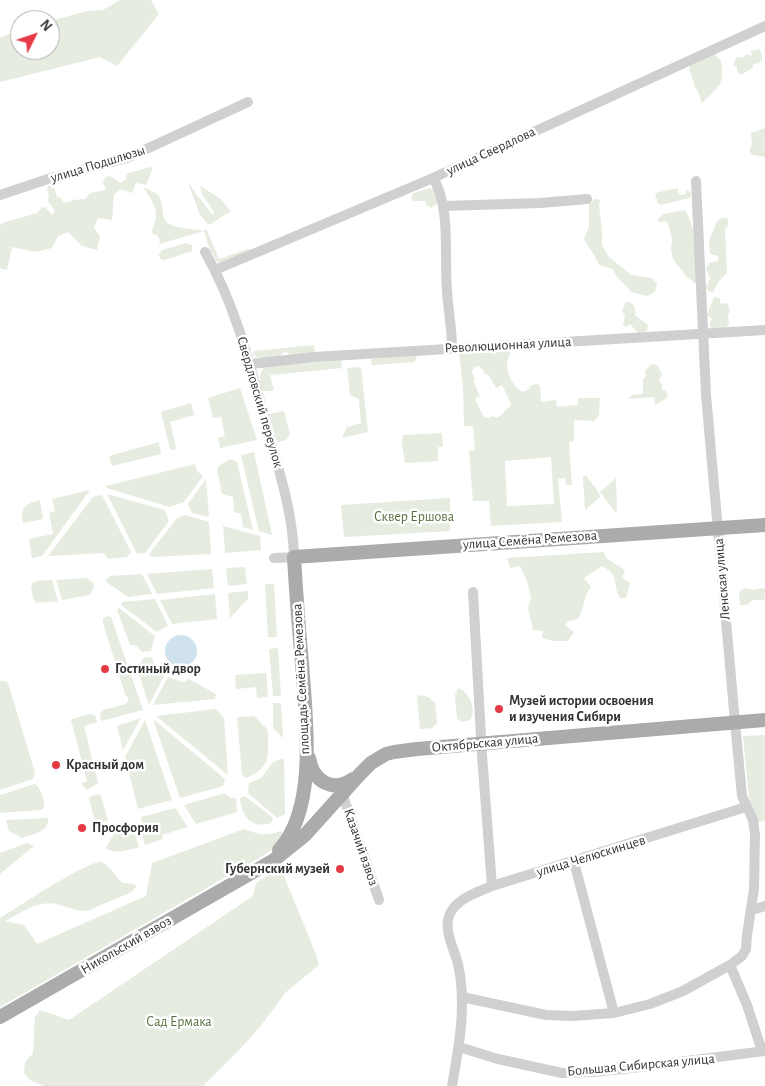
<!DOCTYPE html>
<html>
<head>
<meta charset="utf-8">
<style>
  body { margin:0 }
  #map { position:relative; width:765px; height:1086px; overflow:hidden; background:#fff; font-family:"Alegreya Sans",sans-serif }
  canvas { display:block }
  .north { position:absolute; left:10px; top:10px; width:50px; height:50px; box-sizing:border-box; background:#fff; border:1px solid #adadad; border-radius:50%; rotate:49deg; font-size:14px; font-weight:700; line-height:20px; text-align:center; color:#333 }
  .north::after { content:''; display:block; margin:auto; width:18px; height:22px; background:#e63946; clip-path:polygon(50% 0,100% 100%,50% 72%,0 100%) }
</style>
</head>
<body>
<div id="map">
<canvas width="765" height="1086"></canvas>
<div class="north">N</div>
</div>
<script>
const c = document.querySelector('canvas').getContext('2d');
c.lineJoin = 'round';
function fill(path, color) { c.fillStyle = color; c.fill(path, 'evenodd'); }
function strokePath(path, color, width, dash) { c.strokeStyle = color; c.lineWidth = width; c.lineCap = dash ? 'butt' : 'round'; c.setLineDash(dash || []); c.stroke(path); }
function write(font, color, halo, rows, align = 'center') {
  c.font = font + ' "Alegreya Sans",sans-serif'; c.lineWidth = 5; c.setLineDash([]); c.textBaseline = 'middle'; c.strokeStyle = halo; c.fillStyle = color; for (const [text, x, y, turn = 0] of rows) {
    c.save(); c.translate(x, y); c.rotate((+turn || 0) * Math.PI / 180); c.textAlign = isNaN(turn) ? turn : align; if (halo) c.strokeText(text, 0, 0); c.fillText(text, 0, 0); c.restore();
  }
}
const green = new Path2D(`
  M120,0H151L159,14L117,66L100,57L0,82V38L20,29V50H50V21L87,11L103,10Z
  M759,49L762,54V60L757,64L754,63L752,68L741,75L737,71V67L733,65L737,57L744,58L746,54L752,56L751,51Z
  M715,54L721,61C725,85 719,86 702,103L697,89H696L689,69L690,66Z
  M765,128V157L753,155L749,151L752,144L751,133Z
  M149,167L153,168L146,185L136,183L132,193L120,189L114,195L112,220L98,218L94,228L100,236L97,250L82,246L68,232L58,236L52,248L35,252L12,247L7,270L0,268V225L5,222L37,213L42,207L46,208L52,215L55,211L48,201L49,196L47,189L49,185L55,189L57,198L60,197L64,203L73,200L85,199L90,193L106,190L103,183L105,178L110,176L121,183L126,179L127,174C134,171 141,170 149,167Z
  M188,182L196,194L213,215L214,212L202,194L200,186L221,199L231,212L224,215L209,225L200,215Z
  M143,187C147,189 153,191 157,194C165,202 160,218 168,223C179,230 192,228 204,231L206,228L219,259L248,249L254,251L218,263L210,250L204,231L159,244L160,240L157,235L151,233C161,209 155,206 143,187Z
  M430,188L435,190L438,203L431,208L426,205L425,201H414L411,198L413,193Z
  M678,188V192L681,195L686,194V190L691,192L690,198L660,205L658,203L655,193Z
  M595,199L601,200L599,205L602,230V245L608,256L631,275L652,278L657,284L655,292L647,296L631,292C625,283 617,280 613,269L599,265C595,255 589,248 584,239L589,227V204Z
  M685,210C697,228 697,263 696,284L687,277L673,259L671,249L672,240L668,223L664,221L661,223L657,220L663,214Z
  M722,218H727C729,223 728,226 725,230L727,273L719,281L713,292L708,291L706,287L710,279L706,269L709,263L718,261V256L710,254L709,241L717,221Z
  M186,243L192,245V251L165,260L161,259L158,255L162,250Z
  M714,297L720,298V304L727,303L730,310L728,316L729,324L724,330H714L709,325L712,319L707,315Z
  M626,302C634,302 636,308 635,315L648,325L647,331L638,333L630,324L626,327L623,325L625,316L622,311Z
  M314,345L315,353L289,355L288,352L282,353L281,356C272,357 261,361 253,355L254,351Z
  M506,351H509L510,355C502,366 512,387 523,392L529,389L531,385L537,384L540,386L541,402L556,400L557,407L578,405V398H600L599,415L594,421L574,420V441L569,442L572,485H566L565,478L558,479L562,522L491,526L489,501H473L469,451L475,450L473,426H464L463,386L459,354ZM479,366L482,369L486,375L488,374L496,388L502,385L511,404L510,407L505,410L503,414L497,418L493,416L488,418L484,417L475,399L480,396L473,381L475,380L472,371L475,367ZM551,457L554,504L507,506L505,461Z
  M414,354L417,358L414,362L372,365L371,359Z
  M341,360L342,368L270,375L274,391H262C260,381 257,374 266,366Z
  M651,364L657,365L662,374L659,381L662,385V390L666,391L668,396L664,400L655,405L654,397L628,399L632,395L643,394V380L646,376L645,371Z
  M361,367L368,432L342,438L347,427L361,423L359,399L350,395L347,368Z
  M240,388L257,440L220,448L218,438L225,436L221,417L213,418L208,398Z
  M191,403L194,415L170,422L176,448L174,450L170,449L161,412Z
  M284,411L290,435L286,440L277,442L269,414Z
  M442,433L443,447H438V461L405,463L402,444L403,435Z
  M159,442L161,454L112,466L109,456Z
  M254,452L272,535L259,531L241,455Z
  M230,459L237,462L253,530L243,527L241,514L234,512L233,497L222,494L217,469L220,465Z
  M195,464L197,471L203,476L184,502L169,507L107,488L106,486Z
  M586,475L599,493L600,497L585,510L583,477Z
  M616,478L617,510L615,512L600,492Z
  M206,479L209,517L192,513L188,504Z
  M90,490L42,556L32,558L29,539L53,534L49,513L55,511L52,499Z
  M107,494L165,510L169,521L145,553L137,554Z
  M102,495L131,552L127,557L108,559L104,553L48,556L93,497Z
  M450,498V531L344,537L341,505Z
  M40,500L43,519L23,523C20,507 25,504 40,500Z
  M185,515L209,522L211,554L152,557L149,554L177,518Z
  M223,526L260,536L261,550L225,553Z
  M604,552L606,558L625,570L622,578L630,583L626,598H620C611,583 621,576 602,566L584,578L591,587C582,599 585,607 578,619L569,621L565,625L574,632L568,641H553L542,638L543,631L533,630L528,608L531,598L527,581L520,566L510,568L507,558Z
  M245,567L247,584L228,586L226,568Z
  M212,569L214,588L157,594L147,574Z
  M142,574L152,594L128,597L105,581L110,576Z
  M86,578L93,583L94,587L90,595L62,600L56,580Z
  M52,580L58,601L37,603C33,600 33,597 32,592C28,578 41,581 52,580Z
  M265,584H274L277,637H268Z
  M745,588L754,590L763,588L765,590L764,600H753L747,605H740L739,592Z
  M248,591V599L230,618L228,593Z
  M215,594L217,619L172,624L160,600Z
  M155,599L168,626L157,632L121,605L122,602Z
  M119,608L155,636L151,651L142,652L137,646L130,645L117,610Z
  M108,616L111,617L143,710L101,721L100,713L103,710L126,704L129,699L125,694L103,623V618Z
  M278,648L281,696H273L269,649Z
  M151,657L161,674L164,676L149,705L136,665L141,663L143,658Z
  M266,673L268,697L257,698L256,687L236,689L235,675Z
  M168,677L183,682L189,679L216,694L215,699L153,705Z
  M0,681H5L8,683L35,773L33,779L0,790Z
  M458,688C470,692 477,710 470,720L462,722L457,719L455,695Z
  M417,695L429,697L432,701H435L437,723L432,728L420,729Z
  M273,703H281L283,738L273,728Z
  M216,709L224,718L228,775L156,716Z
  M88,714L95,715L97,722L84,726L98,783L87,790L81,784L87,781L71,720Z
  M254,716L268,730C268,755 272,767 246,778L242,775L237,717Z
  M141,718L123,750L117,726Z
  M153,719L225,779L223,786L180,798Z
  M145,720L172,800L138,809L125,757Z
  M765,735V821L758,822L749,798L743,736Z
  M284,758L285,814L277,818L248,793L249,783L261,778L273,762Z
  M35,784C41,789 45,799 44,808L41,810L0,813V795Z
  M225,793L230,798H236L237,812L196,824L184,805Z
  M98,794L101,796L108,820L96,824L89,799L91,796Z
  M245,796L273,818L271,823C251,829 242,817 240,798Z
  M175,808L188,827L162,835L163,839L145,845L139,824L142,823L141,817Z
  M48,818C49,833 34,833 22,838L9,831L6,820Z
  M133,826L139,847C129,850 115,855 106,848L116,830Z
  M244,829C257,834 267,837 280,831L285,834L276,847L259,858L0,1007V918C15,909 88,860 101,862C109,864 116,878 123,883L135,884L136,887L132,892L87,911C76,911 67,907 57,904C37,900 21,913 5,921L24,925L37,944L146,896L152,863Z
  M27,843L34,846L0,874V853Z
  M275,871L283,874L316,954L319,965L286,992L260,1027L238,1051L203,1086H44L30,1080L24,1073L25,1062L33,1053L35,1017L40,1010L69,1020L253,896L256,883Z`);
const water = new Path2D(`
  M165 651a16 16 0 1 1 32 0a16 16 0 1 1-32 0Z`);
const minor = new Path2D(`
  M433,178C451,206 444,257 447,290C448,310 452,328 452,348
  M0,195L51,178L127,158L248,102
  M444,206L540,203L587,199
  M205,252C236,306 250,365 266,424C278,468 293,511 294,557L274,558
  M215,270L433,178L765,26
  M251,364L314,357L765,330
  M473,592L482,755L492,886
  M342,793L379,900
  M574,862L614,1013
  M752,910L765,906
  M730,965L747,1005L762,1051
  M462,997L546,1015L572,1016L614,1013L650,1004L683,991L730,965L742,956L746,949L747,935L754,889L755,835L753,820L742,796L735,722L706,395L696,181
  M459,1047L498,1059L562,1073L593,1072L632,1068L765,1051
  M452,1086C459,1046 467,1005 458,964C454,949 444,931 449,916C455,899 478,892 492,886L746,807`);
const major = new Path2D(`
  M309,758C313,782 333,793 353,779
  M279,850C318,808 306,718 302,664C299,629 296,593 294,557L765,525
  M0,1017L274,860L305,835L360,774L371,763L386,754L394,752L417,749L765,720`);
const markers = [
  [105,669,5,"#e63946"],
  [499,709,5,"#e63946"],
  [56,765,5,"#e63946"],
  [82,828,5,"#e63946"],
  [340,869,5,"#e63946"]
];
const streetNames = [
  ["улица Свердлова",491,151,-25],
  ["улица Подшлюзы",98,164,-17],
  ["Революционная улица",508,345,-3],
  ["Свердловский переулок",260,402,74],
  ["улица Семёна Ремезова",530,540,-4],
  ["Ленская улица",722,579,-95],
  ["площадь Семёна Ремезова",301,679,-93],
  ["Октябрьская улица",485,743,-5],
  ["Казачий взвоз",361,847,71],
  ["улица Челюскинцев",591,856,-17],
  ["Никольский взвоз",126,945,-30],
  ["Большая Сибирская улица",641,1065,-5]
];
const parkNames = [
  ["Сквер Ершова",414,517],
  ["Сад Ермака",179,1022]
];
const poiNames = [
  ["Гостиный двор",115,669],
  ["Музей истории освоения",509,701],
  ["и изучения Сибири",509,717],
  ["Красный дом",66,765],
  ["Просфория",92,828],
  ["Губернский музей",330,869,"right"]
];
fill(green, '#e6ecdf');
fill(water, '#cfe2ee');
strokePath(minor, '#d0d0d0', 10);
strokePath(major, '#ababab', 14);
for (const [x, y, r, color] of markers) { const dot = new Path2D(); dot.arc(x, y, r, 0, 2 * Math.PI); c.fillStyle = color; c.fill(dot); strokePath(dot, '#fff', 2); }
write('14px', '#333', '#fff', streetNames);
write('14px', '#56703f', '#fff', parkNames);
write('bold 14px', '#333', '#fff', poiNames, 'left');
</script>
</body>
</html>
